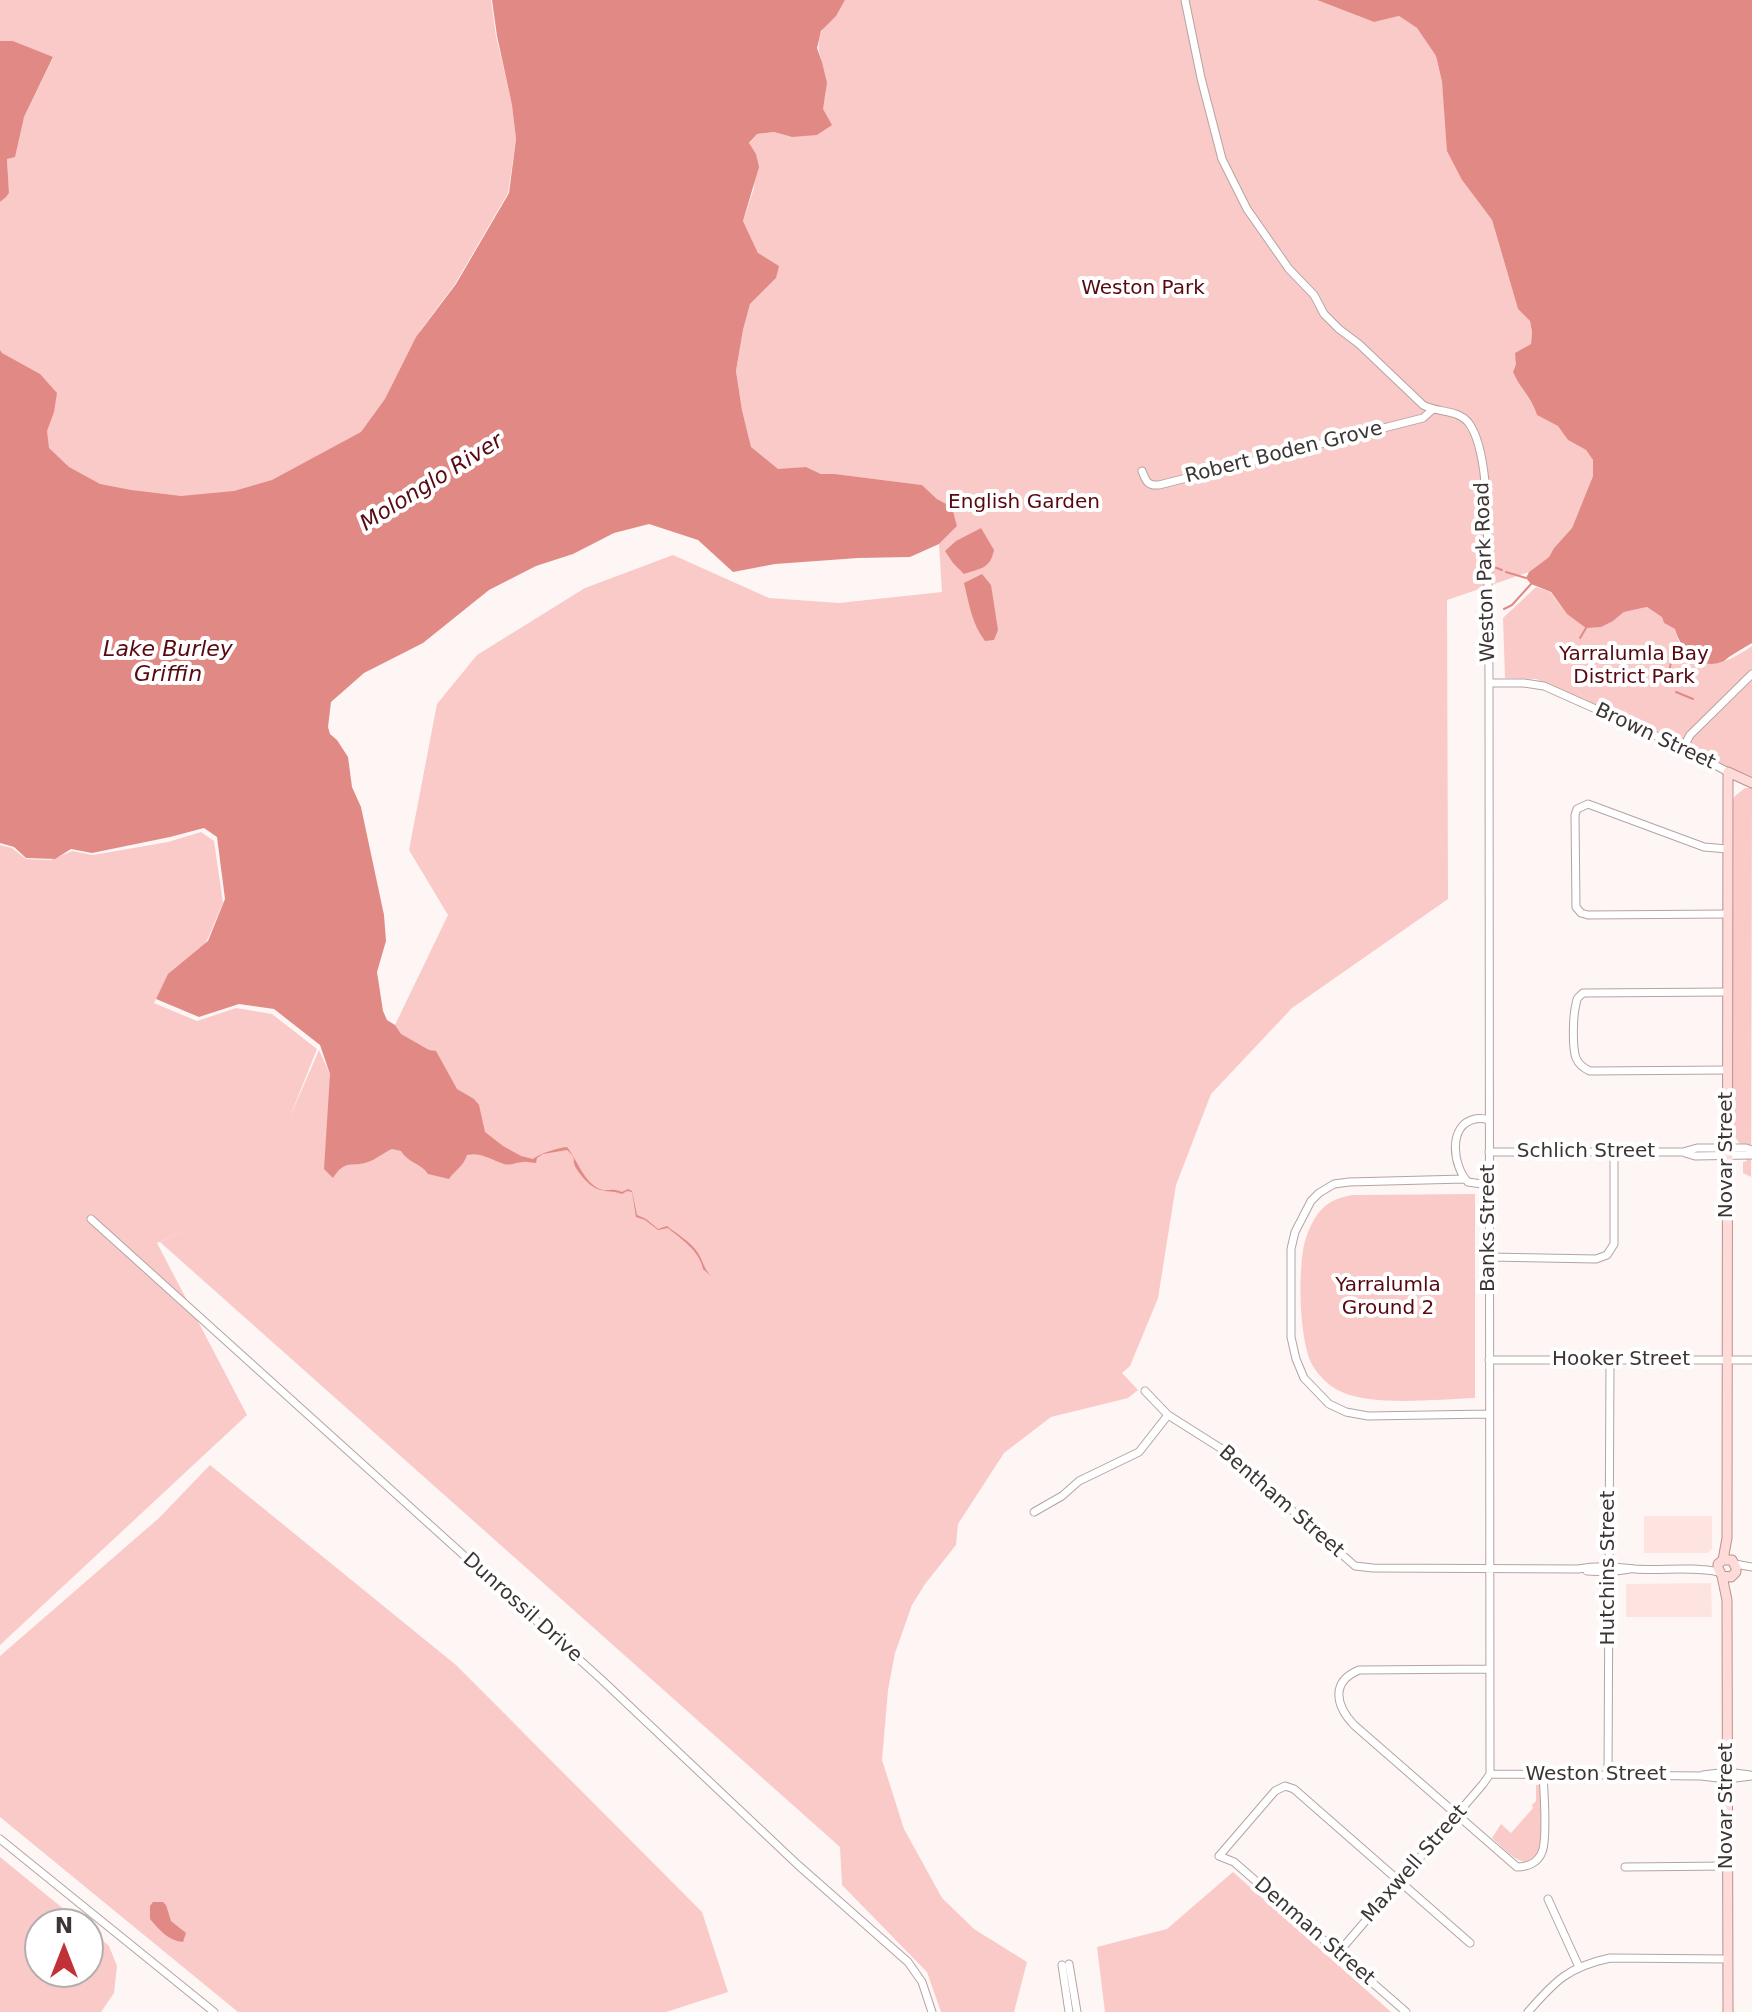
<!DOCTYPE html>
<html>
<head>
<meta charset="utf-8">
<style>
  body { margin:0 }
  #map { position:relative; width:1752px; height:2012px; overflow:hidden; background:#fdf6f5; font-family:"DejaVu Sans",sans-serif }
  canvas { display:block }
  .north { position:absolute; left:24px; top:1908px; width:80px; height:80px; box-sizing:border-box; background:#fff; border:2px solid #b1aeae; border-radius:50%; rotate:0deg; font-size:22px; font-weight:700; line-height:32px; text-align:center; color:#3c3534 }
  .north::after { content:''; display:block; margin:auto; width:28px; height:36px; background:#c13138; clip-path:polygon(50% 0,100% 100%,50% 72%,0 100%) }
</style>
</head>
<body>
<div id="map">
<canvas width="1752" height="2012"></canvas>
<div class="north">N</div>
</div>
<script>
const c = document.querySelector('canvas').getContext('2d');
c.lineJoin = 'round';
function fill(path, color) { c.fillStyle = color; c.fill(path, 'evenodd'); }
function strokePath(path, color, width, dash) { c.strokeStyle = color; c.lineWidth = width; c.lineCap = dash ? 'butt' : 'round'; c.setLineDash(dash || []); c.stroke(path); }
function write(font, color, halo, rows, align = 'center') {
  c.font = font + ' "DejaVu Sans",sans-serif'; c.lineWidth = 8; c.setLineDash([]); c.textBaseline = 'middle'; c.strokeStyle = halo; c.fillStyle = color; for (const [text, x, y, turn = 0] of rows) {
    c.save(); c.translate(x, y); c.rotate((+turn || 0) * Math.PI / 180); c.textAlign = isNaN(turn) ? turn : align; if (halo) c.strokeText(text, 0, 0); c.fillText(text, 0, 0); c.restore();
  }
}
const built = new Path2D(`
  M1644,1516H1712V1549L1708,1553H1644Z
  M1711,1583L1712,1617H1626V1584Z`);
const green = new Path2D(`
  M0,0H491L496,36L512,104L516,139L508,193L455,284L420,331L423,343L369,437L230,505L131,497L59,471L0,351V202L9,193L7,158L24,117L53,58L13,41H0Z
  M845,0H1317L1374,22L1399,16L1417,28L1436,56L1442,82L1445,115L1462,180L1492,220L1518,309L1530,321L1532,332L1531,344L1516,364L1513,372C1520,389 1531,397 1537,415L1559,426L1568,440L1586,450L1593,460V476L1572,528L1554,548L1549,557L1529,572L1447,600L1448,899L1292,1008L1211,1094L1176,1185L1158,1298L1130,1366L1122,1373L1138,1390L1128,1398L1051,1417L1004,1453L958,1524L956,1545L925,1584L912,1605L895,1653L888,1690L882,1760L904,1829L942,1898L974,1929L1027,1962L1014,2012H941L927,1972L842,1885L840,1847L160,1242L202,1224L157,1243L247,1415L0,1645V845L12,848L26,859L51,860L72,851L93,855L168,842L201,832L214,841L223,903L205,945L166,979L154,1003L197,1021L236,1008L272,1014L317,1049L289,1119L319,1050L330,1074L395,1025L448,915L409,850L437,704L477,655L585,588L673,555L769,598L839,603L942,592L939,544L957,526L952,507L937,499L922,485L835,474H821L806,467L778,470L751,448L742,410L736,371L743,330L750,304L776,278L758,253L743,221L754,188L756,154L749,144L757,134L774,132L792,137C819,112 832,106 823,67C821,54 816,50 820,36C822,26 839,11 845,0Z
  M1536,587L1550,592L1567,614L1613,621L1624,612L1647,607L1663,617L1664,623L1675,629C1687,676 1720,669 1752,646V780L1646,726L1632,720L1629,721L1622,716L1603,709L1582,698L1573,702L1547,691L1546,683L1536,679L1505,678L1503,618Z
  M1745,788H1752L1751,1177L1743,1173V1162L1747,1161L1741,1154L1745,1152C1742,1144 1735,1140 1733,1132L1731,804L1735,796Z
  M1475,1194V1398C1439,1399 1370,1407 1340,1391C1330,1387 1318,1375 1313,1366C1299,1343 1297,1264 1306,1238C1309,1229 1314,1218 1320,1211C1329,1201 1340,1197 1353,1195Z
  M210,1465L456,1665L702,1912L728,1992L666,2012H238L0,1817V1656L159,1518Z
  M1536,1785H1540L1541,1788C1541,1803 1549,1878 1517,1859C1508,1854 1500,1845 1492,1838L1501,1824L1511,1833L1533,1808L1532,1805L1536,1801Z
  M0,1857L82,1924H40V1972H88V1928L109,1946L117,1966L114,1993L101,2012H0Z
  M1233,1872L1391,2012H1105L1097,1947L1167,1929Z`);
const water = new Path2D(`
  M492,0H845L836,16L821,31L817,48L822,62L827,83L823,109L832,125L817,135L792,137L774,132L757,134L749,143L756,154L759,167L743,221L758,253L779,266L776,278L750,304L743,330L736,371L742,410L751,447L778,469L806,467L821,474H835L922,485L937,499L952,507L957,526L939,544L910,557L858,558L775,564L733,572L698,540L649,524L614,533L573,554L536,566L489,590L423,643L364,673L331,702L328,727L330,734L337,740L348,757L352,787L361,807L384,915L386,941L377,972L383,1011L387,1020L395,1025L401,1034L429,1050L436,1051L457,1089L474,1099L479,1105L485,1132L503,1146L521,1156L533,1159C541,1153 557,1148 567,1147C577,1159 585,1186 603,1190C611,1191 611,1188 622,1192L628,1189L632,1191L637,1215L646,1219L658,1229L667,1226C678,1235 690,1241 698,1253C703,1261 704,1269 711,1276L703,1269C699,1250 682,1240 668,1228L658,1230L645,1220L636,1217L632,1192L627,1191L622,1194C612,1190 602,1193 592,1186C587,1183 577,1171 575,1166C572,1157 577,1159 567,1150L543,1154L537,1158L536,1163C533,1163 526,1161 523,1162C516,1162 511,1166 504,1164C491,1160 481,1152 467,1155C463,1167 456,1169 449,1179L428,1174C421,1163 408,1163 401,1151L392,1149C384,1152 377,1159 368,1162C351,1168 346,1158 333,1178L324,1169L330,1074L320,1045L274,1009L239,1004L199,1017L156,999L168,974L208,941L225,899L217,837L204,828L170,837L92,853L71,849L55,859L26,858L14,847L0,843V350L2,353L40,374L57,393L54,412L47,431L49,448L69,467L100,484L131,490L181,496L234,491L272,480L361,432L385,399L416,337L456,284L509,193L516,139L512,105L497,36Z
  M1317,0H1752V643C1744,648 1736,652 1729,657C1727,658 1726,660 1724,661C1699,672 1681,650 1675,629L1664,623L1662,617L1647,607L1624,612L1613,621L1601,627L1586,628L1567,614L1551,592L1531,584L1526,578L1529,572L1549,557L1554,548L1572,528L1593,476V460L1586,450L1568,440L1558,426L1537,415C1531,396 1520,389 1513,372L1516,364L1515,353L1531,344L1532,332L1530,321L1518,309L1492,220L1462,180L1447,151L1442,82L1436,56L1417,28L1399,16L1374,22Z
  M0,41H13L53,57L24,117L15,157L7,159L9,193L6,197L0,202Z
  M981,528L994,550C990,569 981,568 964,574L953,563L945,551L956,541Z
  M982,574L991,585L998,630L994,640L985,641C972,624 969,604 964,583Z
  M153,1902H163L166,1905L171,1921L186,1933L183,1942C169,1941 159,1930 150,1919V1906Z`);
const stream = new Path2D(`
  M1494,567L1502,570
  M1506,572L1526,578
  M1504,609L1512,605L1531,584
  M1580,638L1586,628
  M1666,683L1671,663L1686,647
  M1676,692L1693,699`);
const minor = new Path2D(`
  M1185,0L1201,78L1222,159L1247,209L1289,269L1314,295L1324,314L1339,329L1359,344L1423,405C1437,413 1457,409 1468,422C1491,451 1487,541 1488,578C1488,613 1489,648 1489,683L1490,1774
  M1142,471C1146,481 1147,486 1159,485L1423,418L1432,410
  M1489,683H1524L1544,686L1683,748L1728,772
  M1683,748L1690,735L1752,674
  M1727,914L1588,915L1581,913L1576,907L1575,815L1577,809L1588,804L1704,847L1727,849
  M1727,1070L1590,1071C1583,1068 1579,1065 1576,1058C1572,1047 1573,1015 1576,1004C1577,997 1578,998 1583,993L1727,992
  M1489,1120C1485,1119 1480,1118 1475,1119C1447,1125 1453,1167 1468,1182L1489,1185
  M1489,1152H1683L1697,1148H1746L1752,1150
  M1685,1153L1695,1156L1752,1155
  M1464,1179L1349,1182L1334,1184L1319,1193L1311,1201L1295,1232L1291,1249V1337L1296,1359L1304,1378L1329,1404L1346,1412L1368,1416L1489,1414
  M91,1219L602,1680L798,1865L908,1962L922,1982L932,2012
  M1489,1257L1596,1259L1607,1255L1614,1244V1152
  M1489,1360H1752
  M1145,1391L1168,1415L1225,1451L1355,1566L1373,1568L1578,1569C1600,1565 1614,1567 1635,1569C1663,1571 1691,1566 1719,1572
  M1034,1512L1062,1496L1079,1481L1139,1452L1168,1415
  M1735,1564L1752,1567
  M1587,1571L1609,1572L1630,1569
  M1490,1669L1359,1670C1330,1682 1336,1706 1354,1725L1517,1867C1527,1867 1538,1863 1542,1852C1547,1840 1544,1790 1543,1775
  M1490,1774L1701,1776L1727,1779L1752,1776
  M1703,1775L1727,1772L1750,1775
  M1608,1776L1610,1361
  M0,1839L214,2012
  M1625,1867L1727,1866
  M1548,1899L1579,1967
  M1338,1953L1483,1784L1490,1774
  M1069,1964L1077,2012
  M1062,1965L1069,2012
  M1406,2012L1234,1862L1219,1856L1275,1791L1285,1786L1294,1789L1470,1943
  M1528,2012C1555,1981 1568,1967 1610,1958L1727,1959`);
const major = new Path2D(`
  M1722,1576L1731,1577L1736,1572V1568L1732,1560H1723
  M1728,2012L1727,1600L1722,1576L1718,1568V1564L1723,1560L1727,1538L1728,772L1752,783`);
const parkNames = [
  ["Weston Park",1143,289],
  ["English Garden",1024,503],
  ["Yarralumla Bay",1634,655],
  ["District Park",1634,678],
  ["Yarralumla",1388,1286],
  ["Ground 2",1388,1309]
];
const streetNames = [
  ["Robert Boden Grove",1284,453,-14],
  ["Weston Park Road",1486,572,-92],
  ["Brown Street",1655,737,25],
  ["Schlich Street",1586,1152],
  ["Novar Street",1727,1155,-90],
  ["Banks Street",1489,1228,-90],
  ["Hooker Street",1621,1360],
  ["Bentham Street",1281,1502,41],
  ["Hutchins Street",1609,1568,-90],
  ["Dunrossil Drive",522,1608,42],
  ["Weston Street",1596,1775],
  ["Novar Street",1727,1806,-90],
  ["Maxwell Street",1415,1864,-49],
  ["Denman Street",1314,1932,41]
];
const waterNames = [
  ["Molonglo River",432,483,-32],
  ["Lake Burley",168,650],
  ["Griffin",168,675]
];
fill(built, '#fee4e1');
fill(green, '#f9cac7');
fill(water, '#e18a85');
strokePath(stream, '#e18a85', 2);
strokePath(minor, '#b4a4a2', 9);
strokePath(major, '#ba918e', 11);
strokePath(minor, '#fff', 7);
strokePath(major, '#fedbd9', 9);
write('20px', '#580810', '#fff', parkNames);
write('20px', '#3c3534', '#fff', streetNames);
write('italic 22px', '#590910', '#fff', waterNames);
</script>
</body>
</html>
